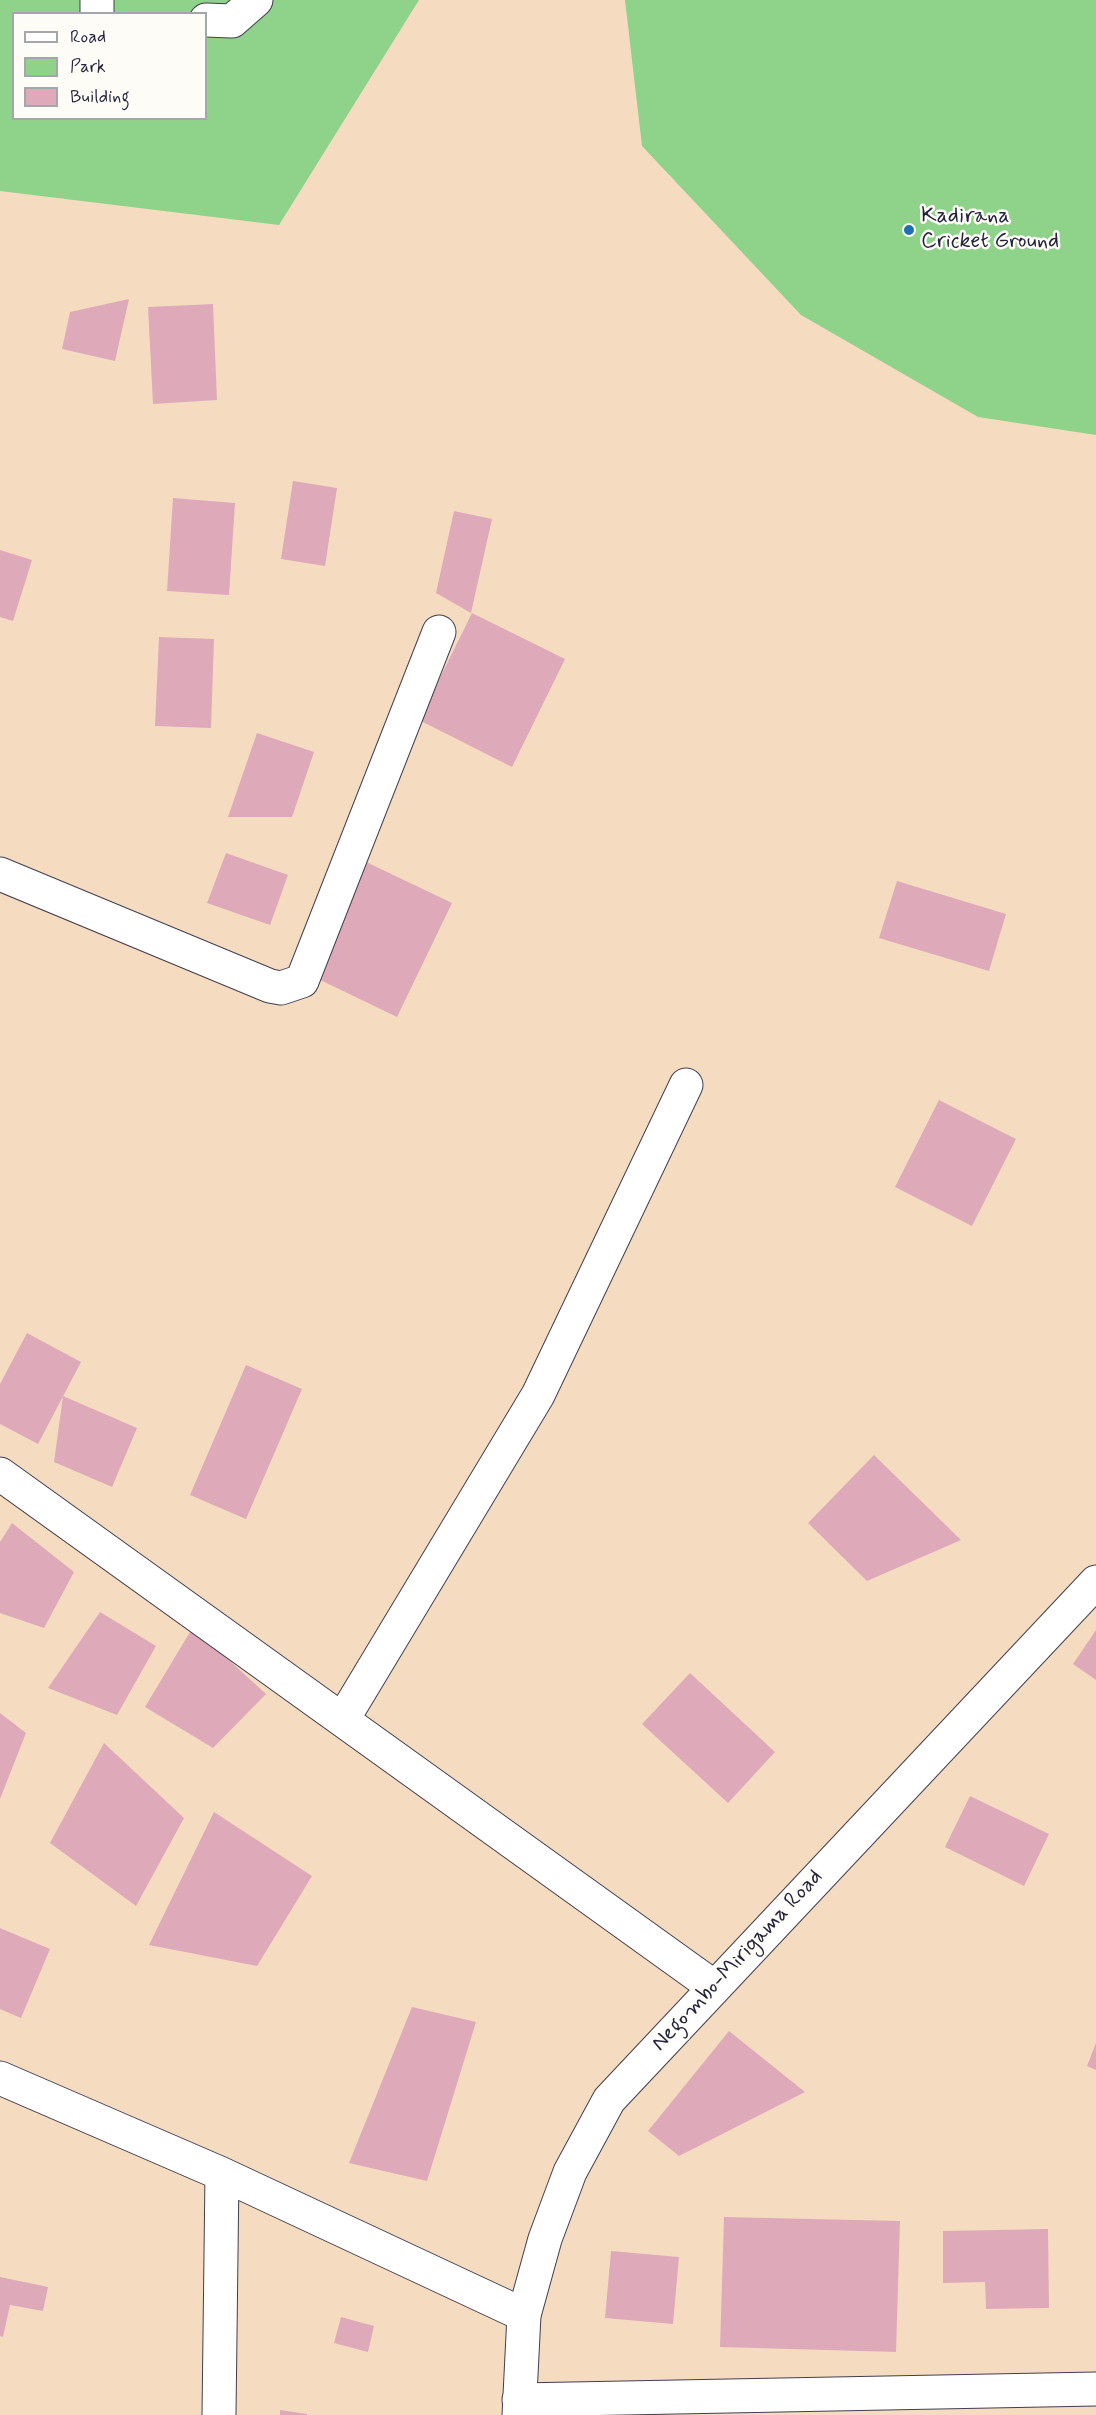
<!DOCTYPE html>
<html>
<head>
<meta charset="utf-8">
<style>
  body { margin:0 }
  #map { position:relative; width:1096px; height:2415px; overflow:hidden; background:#f5dcc1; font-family:Mynerve,sans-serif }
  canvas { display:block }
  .legend { position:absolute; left:12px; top:12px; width:195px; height:108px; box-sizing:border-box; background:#fdfcf7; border:2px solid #a5a5ac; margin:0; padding:8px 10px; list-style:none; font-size:18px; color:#22223b }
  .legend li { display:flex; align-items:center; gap:12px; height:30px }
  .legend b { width:30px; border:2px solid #a5a5ac }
</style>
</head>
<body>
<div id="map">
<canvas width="1096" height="2415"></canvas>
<ul class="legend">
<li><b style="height:8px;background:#fff"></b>Road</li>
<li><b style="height:16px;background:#8fd28a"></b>Park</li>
<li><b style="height:16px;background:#deaaba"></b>Building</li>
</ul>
</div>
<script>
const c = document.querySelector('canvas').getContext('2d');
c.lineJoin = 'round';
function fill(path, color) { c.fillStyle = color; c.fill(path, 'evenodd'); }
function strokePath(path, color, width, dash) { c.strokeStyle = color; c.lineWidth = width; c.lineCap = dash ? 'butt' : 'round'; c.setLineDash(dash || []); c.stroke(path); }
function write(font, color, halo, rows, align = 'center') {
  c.font = font + ' Mynerve,sans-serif'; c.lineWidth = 5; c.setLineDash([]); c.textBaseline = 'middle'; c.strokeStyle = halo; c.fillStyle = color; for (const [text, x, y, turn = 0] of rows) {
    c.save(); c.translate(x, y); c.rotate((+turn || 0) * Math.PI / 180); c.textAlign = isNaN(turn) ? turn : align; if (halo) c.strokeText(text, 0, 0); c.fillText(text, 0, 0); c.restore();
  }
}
const green = new Path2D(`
  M0,0H419L279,225L0,191ZM14,14H206V118H14Z
  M625,0H1096V435L978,417L801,315L642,146Z`);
const building = new Path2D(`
  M129,299L115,361L62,349L70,312Z
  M213,304L217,400L153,404L148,307Z
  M293,481L337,488L325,566L281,559Z
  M173,498L235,503L229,595L167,591Z
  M454,511L492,519L471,613L436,593Z
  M0,550L32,560L13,621L0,617Z
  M472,613L565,659L512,767L419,720Z
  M159,637L214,639L211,728L155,726Z
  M257,733L314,752L292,817H228Z
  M226,853L288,875L270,925L207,903Z
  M364,861L452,903L397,1017L310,975Z
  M897,881L1006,914L989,971L879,938Z
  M939,1100L1016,1139L972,1226L895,1187Z
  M27,1333L81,1362L38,1444L0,1424V1384Z
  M246,1365L302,1389L246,1519L190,1495Z
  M63,1396L137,1428L112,1487L54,1462Z
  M874,1455L961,1540L867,1581L808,1523Z
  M12,1523L74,1572L44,1628L0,1613V1542Z
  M100,1612L156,1646L117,1715L48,1688Z
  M193,1627L266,1694L213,1748L145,1707Z
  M1096,1630V1680L1073,1664Z
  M690,1673L775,1752L728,1803L642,1724Z
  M0,1713L26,1733L0,1799Z
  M104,1743L184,1818L136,1906L50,1843Z
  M970,1796L1049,1834L1024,1886L945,1847Z
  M214,1812L312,1876L257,1966L149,1945Z
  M0,1928L50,1949L21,2018L0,2009Z
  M412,2007L476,2022L427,2181L349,2163Z
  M729,2031L805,2092L679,2156L648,2131Z
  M1096,2043V2070L1087,2066Z
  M724,2217L900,2221L896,2352L720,2347Z
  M1048,2229L1049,2308L986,2309L985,2282L943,2283V2231Z
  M611,2251L679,2257L673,2324L605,2318Z
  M0,2277L48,2287L43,2311L10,2305L3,2337L0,2336Z
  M341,2317L374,2326L368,2352L334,2343Z
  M280,2410L307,2414V2415H280Z`);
const street = new Path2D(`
  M97,14V0
  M206,20L232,21L256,0
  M0,874L270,986L281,988L302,981L439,632
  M0,1474L714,1987
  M343,1719L538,1395L686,1085
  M0,2078L222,2174L524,2315
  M519,2400L1096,2389
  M219,2415L222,2174`);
const primary = new Path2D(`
  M519,2415L524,2315L545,2239L570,2172L609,2100L1096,1582`);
const markers = [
  [909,230,6,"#1f6fb2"]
];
const poiNames = [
  ["Kadirana",921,217],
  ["Cricket Ground",921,242]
];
const streetNames = [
  ["Negombo-Mirigama Road",738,1961,-47]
];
fill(green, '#8fd28a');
fill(building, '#deaaba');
strokePath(street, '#423e4f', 35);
strokePath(primary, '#423e4f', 35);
strokePath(street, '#fff', 33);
strokePath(primary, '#fff', 33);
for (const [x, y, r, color] of markers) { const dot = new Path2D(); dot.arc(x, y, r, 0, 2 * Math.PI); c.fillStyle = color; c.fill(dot); strokePath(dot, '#fdfcf7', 2); }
write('22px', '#22223b', '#fdfcf7', poiNames, 'left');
write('22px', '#22223b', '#fdfcf7', streetNames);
</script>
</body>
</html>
